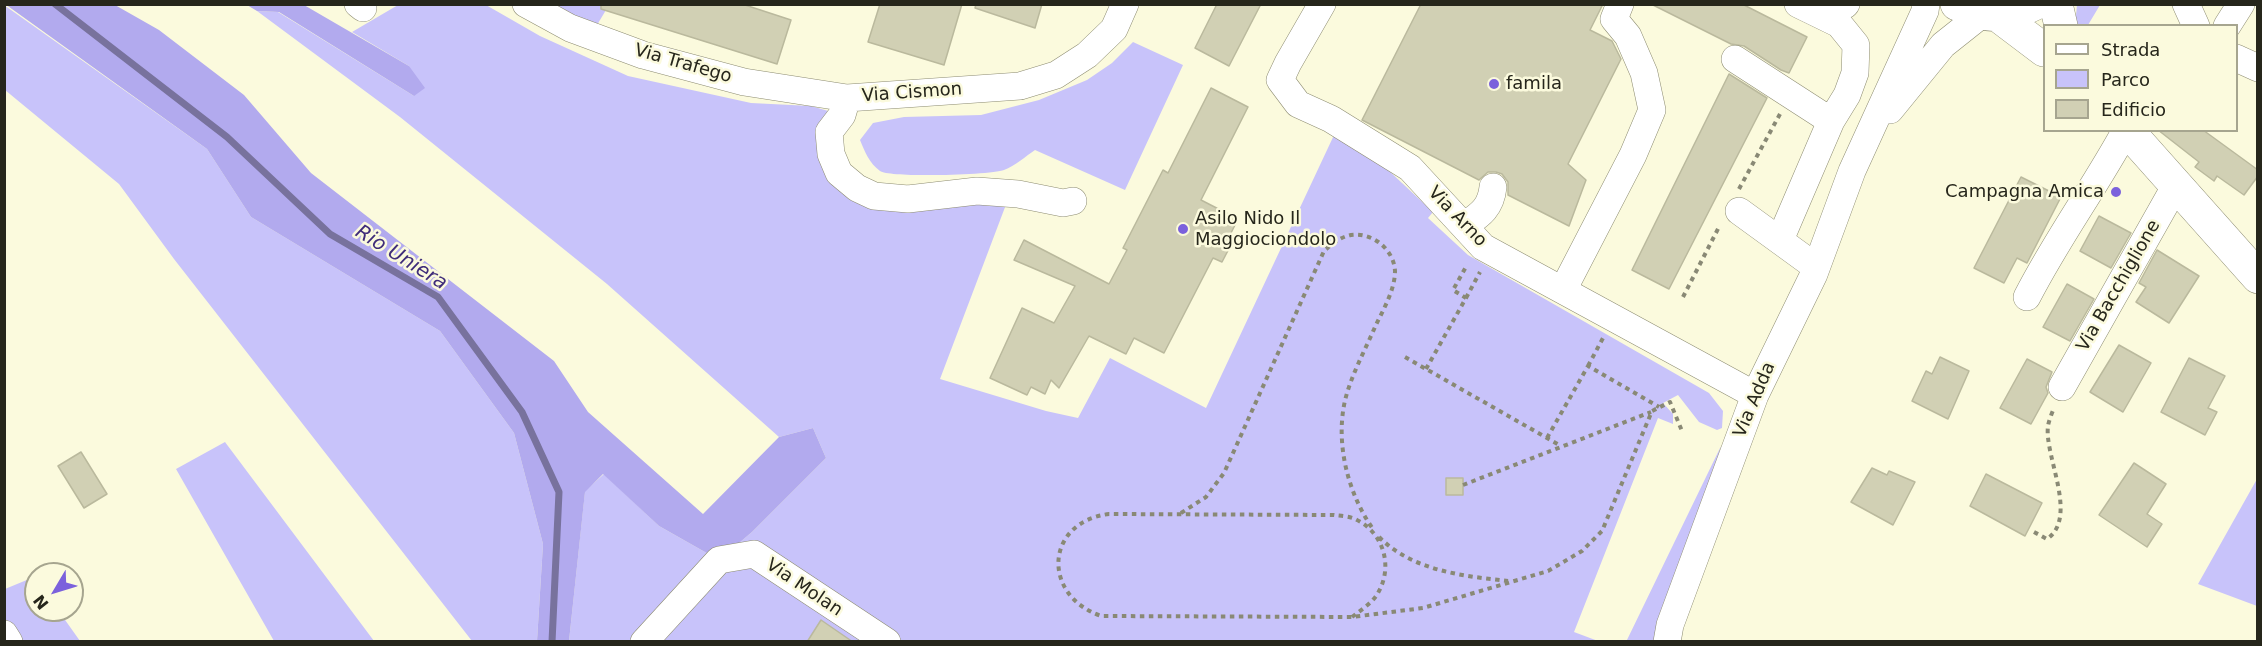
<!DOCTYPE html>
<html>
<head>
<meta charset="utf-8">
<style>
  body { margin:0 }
  #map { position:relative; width:2262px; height:646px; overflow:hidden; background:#fbfadd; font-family:"DejaVu Sans",sans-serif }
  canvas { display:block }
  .frame { position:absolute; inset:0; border:6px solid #26261b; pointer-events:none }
  .legend { position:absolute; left:2043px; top:24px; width:195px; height:108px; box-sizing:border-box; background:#fbfadd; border:2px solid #a6a58f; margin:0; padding:8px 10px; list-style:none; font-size:18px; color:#26261b }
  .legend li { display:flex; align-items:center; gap:12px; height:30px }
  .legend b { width:30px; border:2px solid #a6a58f }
  .north { position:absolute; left:24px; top:562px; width:60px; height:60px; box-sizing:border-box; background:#fbfadd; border:2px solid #a6a58f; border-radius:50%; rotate:232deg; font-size:16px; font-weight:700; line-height:24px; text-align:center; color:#26261b }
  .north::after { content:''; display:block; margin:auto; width:21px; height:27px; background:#7b61dc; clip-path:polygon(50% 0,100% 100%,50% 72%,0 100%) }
</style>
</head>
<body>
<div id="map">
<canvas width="2262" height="646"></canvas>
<div class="frame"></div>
<ul class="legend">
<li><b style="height:8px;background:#fff"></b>Strada</li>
<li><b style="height:16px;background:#c8c3fa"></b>Parco</li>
<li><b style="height:16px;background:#d1d0b4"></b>Edificio</li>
</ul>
<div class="north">N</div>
</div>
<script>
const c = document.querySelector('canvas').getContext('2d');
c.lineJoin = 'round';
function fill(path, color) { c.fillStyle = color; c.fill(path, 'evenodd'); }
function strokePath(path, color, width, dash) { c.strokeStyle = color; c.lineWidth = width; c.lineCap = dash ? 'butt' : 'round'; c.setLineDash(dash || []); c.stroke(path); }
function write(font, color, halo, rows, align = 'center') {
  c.font = font + ' "DejaVu Sans",sans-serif'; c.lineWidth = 5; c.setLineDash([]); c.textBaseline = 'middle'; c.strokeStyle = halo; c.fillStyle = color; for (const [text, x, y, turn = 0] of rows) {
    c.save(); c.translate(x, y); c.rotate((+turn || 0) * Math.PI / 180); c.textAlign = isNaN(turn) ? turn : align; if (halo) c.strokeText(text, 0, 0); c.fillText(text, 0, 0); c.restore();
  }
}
const green = new Path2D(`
  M4,5L207,149L251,217L440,331L514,433L543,544L537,641H472L174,259L119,184L5,90Z
  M398,5H486L540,36L628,76L751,103L811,106L842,115L829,132L857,188L1010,194L940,379L1046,411L1078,418L1110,358L1206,408L1335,133L1371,154L1433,212L1428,218L1468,255L1709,393L1723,411L1722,428L1717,430L1699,422L1678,395L1663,403L1673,414V424L1658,418L1574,632L1598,641H569L585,491L604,474L659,526L719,560L752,532L826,458L813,428L779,437L607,284L400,117L257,11L278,12L414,96L409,66L352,32Z
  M547,5H609L594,30Z
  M2077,5H2100L2088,25L2075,26Z
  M1133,42L1183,65L1125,190L1035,150C1026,156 1015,166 1004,170C991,175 890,178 880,171C869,163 865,152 860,140L873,123L904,117L981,115L1039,100L1087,80L1112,63Z
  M225,442L374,641H274L176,469Z
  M1721,446L1667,641L1626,642Z
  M2257,479V606L2198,584Z
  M34,577L36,610H58L80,641H9L5,634V589Z`);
const forest = new Path2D(`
  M5,4L115,5L159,30L244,95L311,173L554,361L588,412L703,514L779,437L813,428L826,458L752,532L719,560L659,526L603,474L585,492L569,641H537L543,544L514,433L440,331L251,217L207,149Z
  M247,5H304L409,66L425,88L414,96L279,12L257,11Z`);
const stream = new Path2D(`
  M55,4L227,137L330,234L438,297L522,412L559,492L552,642`);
const building = new Path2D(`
  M601,4H742L791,20L777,64L601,9Z
  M880,4H962L944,65L868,42Z
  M976,4H1042L1035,28L975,8Z
  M1217,4H1261L1229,66L1195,48Z
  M1421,4H1603L1590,30L1612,41L1621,59L1568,164L1586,180L1569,226L1508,195V182L1502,174L1496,172H1488L1479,180L1362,120Z
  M1651,4H1742L1807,37L1789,73L1781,70L1744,46L1731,44Z
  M1729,74L1767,98L1669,289L1632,270Z
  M1211,88L1248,107L1201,200L1238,219L1228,239L1233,241L1222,262L1213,258L1164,353L1134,338L1126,354L1089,336L1059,388L1051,380L1045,394L1031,387L1027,395L990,378L1022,308L1054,323L1075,286L1014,260L1024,240L1109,284L1127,250L1123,248L1163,170L1168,173Z
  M2158,130H2203L2258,170V176L2244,195L2217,176L2214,181L2195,167L2199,162Z
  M2021,177L2061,197L2027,263L2017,258L2004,283L1974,268Z
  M2099,216L2131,233L2111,268L2080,251Z
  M2157,250L2199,276L2169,323L2136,302L2146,287L2139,283Z
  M2067,284L2094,299L2070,341L2043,327Z
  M2119,345L2151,363L2123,412L2090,392Z
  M1940,357L1969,371L1948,419L1912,401L1926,371L1932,374Z
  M2189,358L2225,376L2208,408L2217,412L2205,435L2161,412Z
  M2027,359L2052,372L2046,387L2048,393L2031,424L2000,408Z
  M81,452L107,494L84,508L58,466Z
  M2134,463L2166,484L2147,514L2162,524L2147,547L2099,515Z
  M1872,468L1887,475L1889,471L1915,482L1893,525L1851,502Z
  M1986,474L2042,503L2025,536L1970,506Z
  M1446,478H1463V495H1446Z
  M821,620L853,642H807Z`);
const path = new Path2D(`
  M1739,189L1780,114
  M1683,297L1720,225
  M1466,298L1480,272
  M1405,357L1561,446
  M1588,366L1603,338
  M1426,369L1466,298L1453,290L1467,265
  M1547,438L1588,366L1659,407
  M1463,485L1651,412
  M1181,513L1206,497L1224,473L1324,251C1332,244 1340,237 1351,235C1373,232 1394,250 1395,271C1395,290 1383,310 1375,327C1366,348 1355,368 1348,390C1333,435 1346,491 1373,529
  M2034,532L2047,539C2079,517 2044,456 2048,426C2049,420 2052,413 2054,408
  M1379,537C1413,571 1463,576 1508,581
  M1352,617C1362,609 1374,602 1379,591C1393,565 1383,533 1357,520C1350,516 1341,516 1334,515L1109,514C1045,522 1041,595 1101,616L1352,617L1423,608L1548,571L1582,551L1602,531L1652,411L1670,402L1682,431`);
const minor = new Path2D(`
  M358,4L363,8
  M526,4L570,28L643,55L744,82L847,98L1020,86L1056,75L1087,55L1114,29L1125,4
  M1322,4L1288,63L1280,80L1298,104L1331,119L1410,168L1483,247L1755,395
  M2186,4L2196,26
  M1845,5L1846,4
  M2227,26L2241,4
  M2236,58L2258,68
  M1735,59L1831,121
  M847,98L842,115L829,132L831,154L839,173L857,188L874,196L908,199L977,191L1018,194L1063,203L1073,201
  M1890,110L1943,45L1982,14
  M1739,211L1816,267
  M1464,226C1480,215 1491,208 1493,187
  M1780,240L1831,121L1847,95L1855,73L1856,45L1839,24L1798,4
  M1563,290L1633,155L1652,110L1644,73L1628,36L1614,19L1620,4
  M2027,297C2056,240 2095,187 2126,130
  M2062,387L2176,185
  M4,634L9,642
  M644,642L719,560L754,554L887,642
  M1667,642L1670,625L1755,395L1814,274L1852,171L1925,11L1926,4`);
const major = new Path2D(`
  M1957,4C1986,18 2005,19 2034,4
  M2056,4L2061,26
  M1999,16L2044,50
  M2127,130L2258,277`);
const markers = [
  [1494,84,6,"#7b61dc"],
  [2116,192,6,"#7b61dc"],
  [1183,229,6,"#7b61dc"]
];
const streetNames = [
  ["Via Trafego",683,64,16],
  ["Via Cismon",912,93,-4],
  ["Via Arno",1457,217,46],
  ["Via Bacchiglione",2119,286,-60],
  ["Via Adda",1755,400,-67],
  ["Via Molan",804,588,34]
];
const poiNames = [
  ["famila",1506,84],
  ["Campagna Amica",2104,192,"right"],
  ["Asilo Nido Il",1195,219],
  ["Maggiociondolo",1195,240]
];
const waterNames = [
  ["Rio Uniera",401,258,32]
];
fill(green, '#c8c3fa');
fill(forest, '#b2aaee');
strokePath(stream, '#78729d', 7);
fill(building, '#d1d0b4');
strokePath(building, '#bab99d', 1.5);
strokePath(minor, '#8d8c72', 28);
strokePath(major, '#8d8c72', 34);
strokePath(path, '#898975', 4, [4.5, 4.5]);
strokePath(minor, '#fff', 27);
strokePath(major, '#fff', 33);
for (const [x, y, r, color] of markers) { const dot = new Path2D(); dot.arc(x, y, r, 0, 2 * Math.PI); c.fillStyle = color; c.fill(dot); strokePath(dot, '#fbfadd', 2); }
write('18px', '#26261b', '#fbfadd', streetNames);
write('18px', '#26261b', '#fbfadd', poiNames, 'left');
write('italic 20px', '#3f2c7a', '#fbfadd', waterNames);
</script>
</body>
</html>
